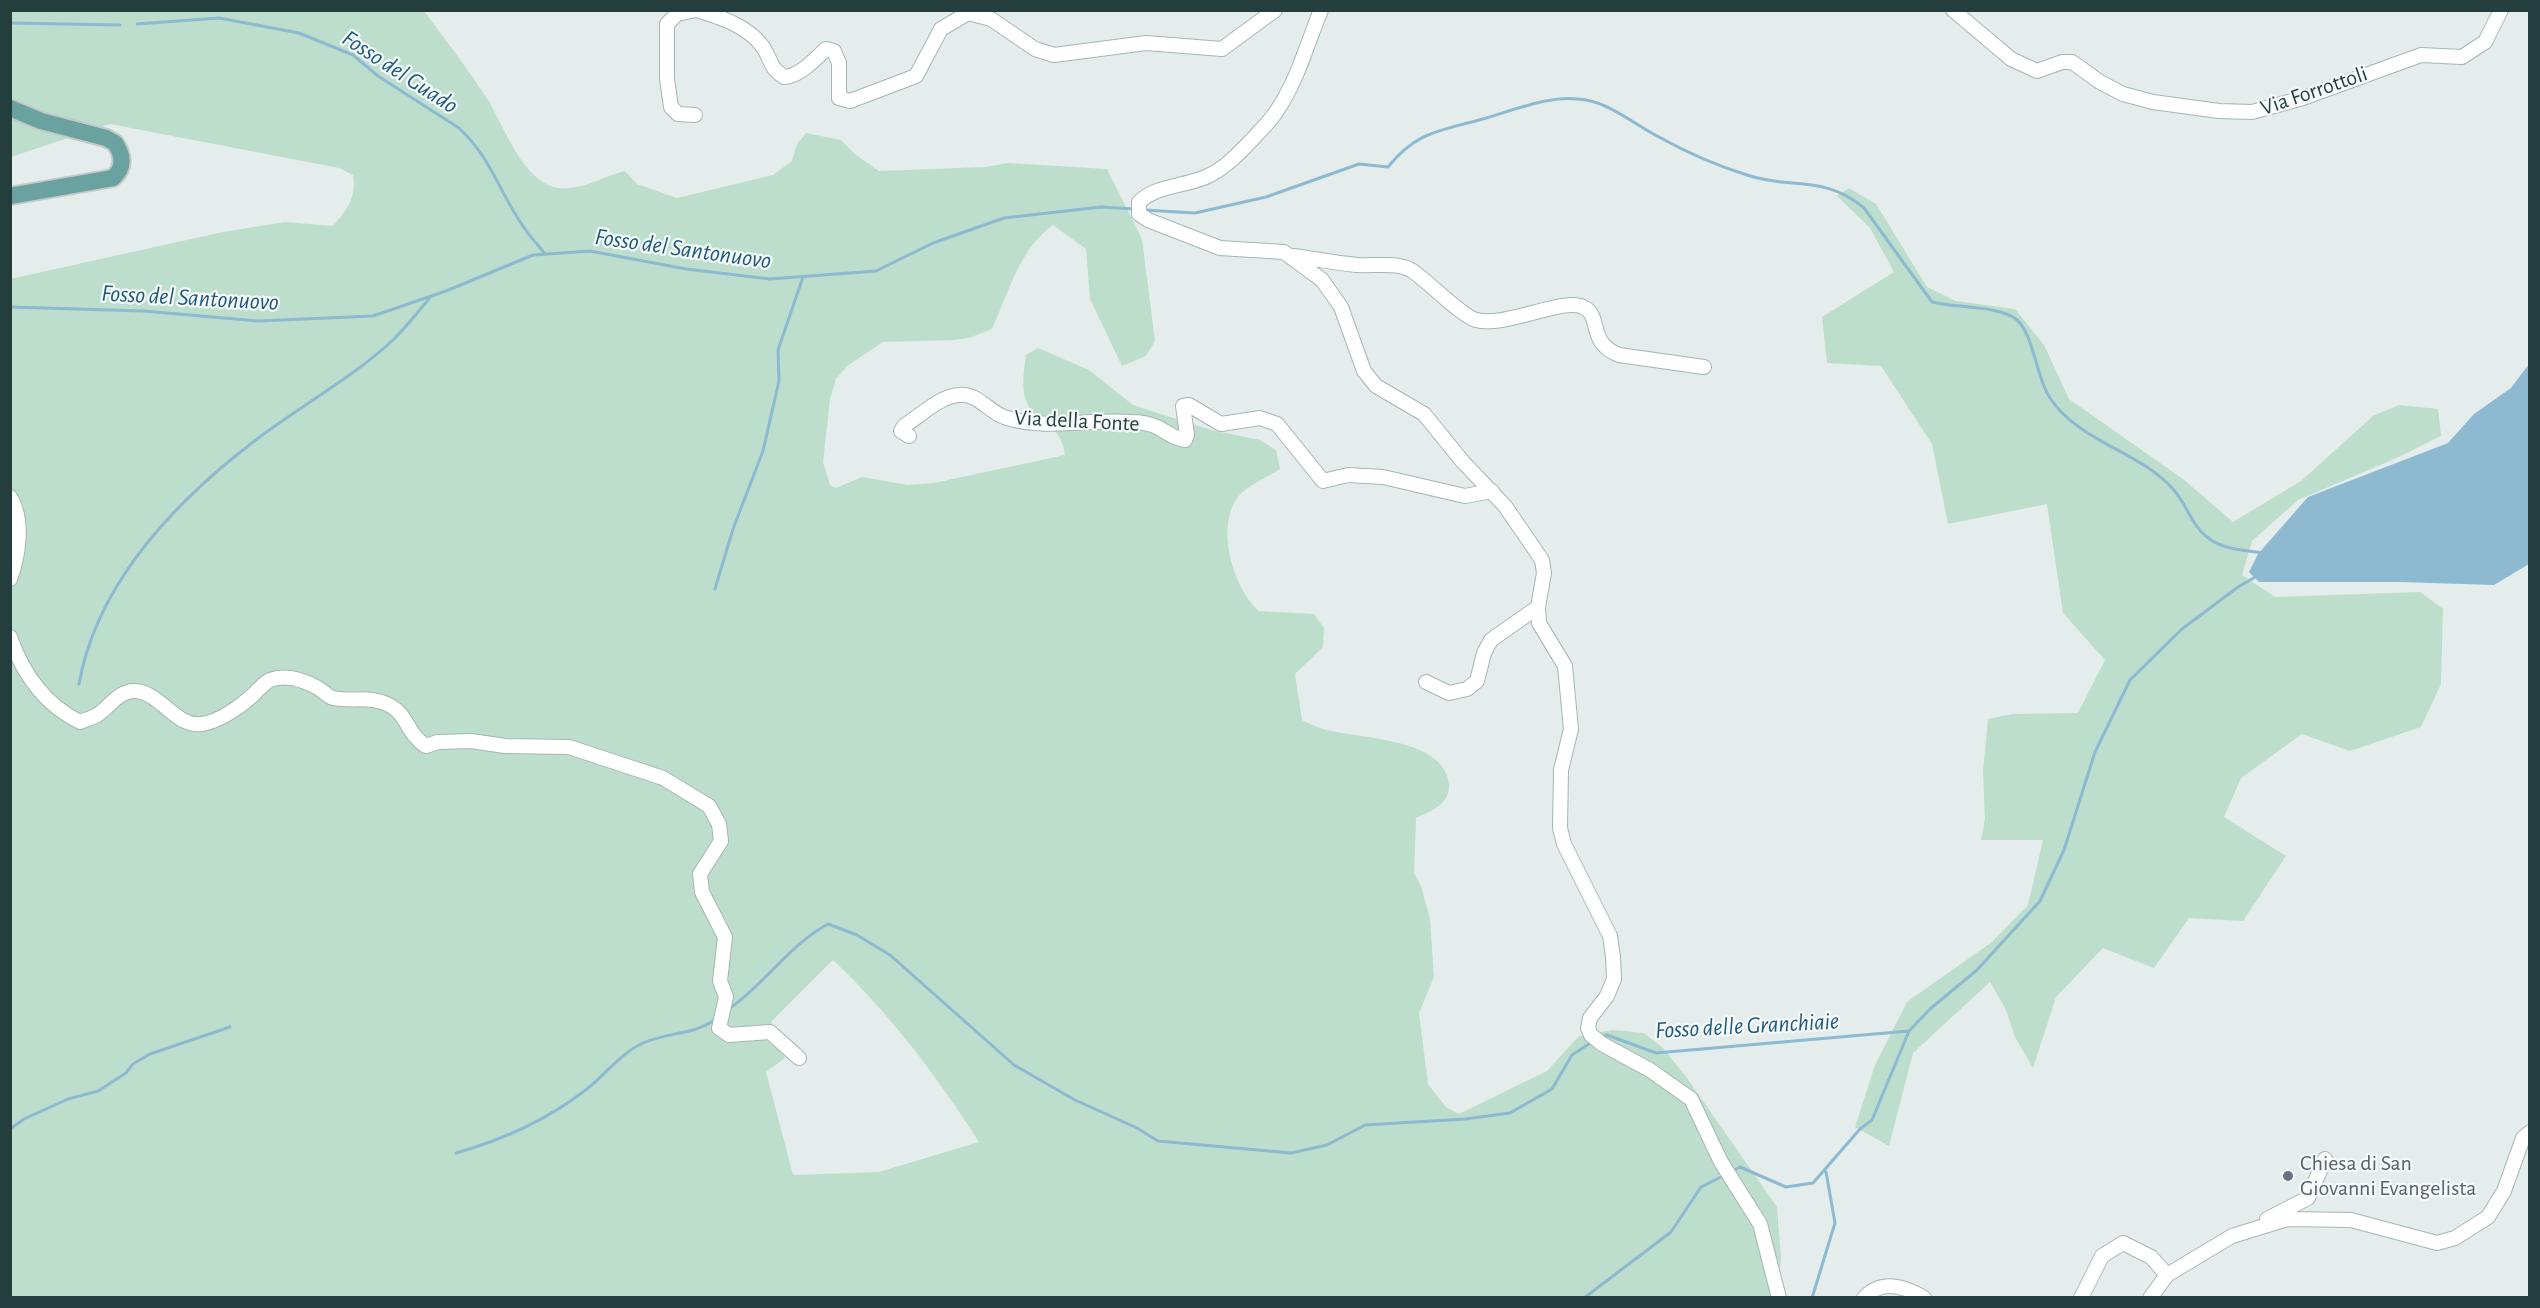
<!DOCTYPE html>
<html>
<head>
<meta charset="utf-8">
<style>
  body { margin:0 }
  #map { position:relative; width:2540px; height:1308px; overflow:hidden; background:#e4edeb; font-family:"Alegreya Sans",sans-serif }
  canvas { display:block }
  .frame { position:absolute; inset:0; border:12px solid #233e3c; pointer-events:none }
</style>
</head>
<body>
<div id="map">
<canvas width="2540" height="1308"></canvas>
<div class="frame"></div>
</div>
<script>
const c = document.querySelector('canvas').getContext('2d');
c.lineJoin = 'round';
function fill(path, color) { c.fillStyle = color; c.fill(path, 'evenodd'); }
function strokePath(path, color, width, dash) { c.strokeStyle = color; c.lineWidth = width; c.lineCap = dash ? 'butt' : 'round'; c.setLineDash(dash || []); c.stroke(path); }
function write(font, color, halo, rows, align = 'center') {
  c.font = font + ' "Alegreya Sans",sans-serif'; c.lineWidth = 4.5; c.setLineDash([]); c.textBaseline = 'middle'; c.strokeStyle = halo; c.fillStyle = color; for (const [text, x, y, turn = 0] of rows) {
    c.save(); c.translate(x, y); c.rotate((+turn || 0) * Math.PI / 180); c.textAlign = isNaN(turn) ? turn : align; if (halo) c.strokeText(text, 0, 0); c.fillText(text, 0, 0); c.restore();
  }
}
const green = new Path2D(`
  M11,11H424C445,39 466,67 486,97C504,124 522,183 559,188C581,191 604,176 625,171L637,184L677,198L773,175L792,161L797,144L806,133L841,140L856,155L879,171L986,167L1008,163L1107,169L1142,239L1155,341L1146,356L1122,366L1090,299L1086,249L1053,225C1020,248 1008,294 992,329L969,338L954,340L883,342L847,366L836,379L830,399L823,462L830,485L836,488L862,477L908,485L934,483L1065,455C1061,424 1043,429 1029,407C1020,392 1024,371 1026,355L1038,348L1089,370L1133,405L1211,430L1260,440L1276,450L1280,469C1268,477 1246,486 1238,497C1215,527 1233,588 1259,611L1314,614L1324,628L1323,647L1295,674L1302,720C1309,723 1316,727 1323,729C1357,739 1446,737 1449,785C1450,804 1431,811 1416,818L1414,873L1421,886L1430,919L1434,977L1419,1013L1428,1084L1446,1107L1459,1114L1547,1071L1579,1036L1613,1030L1644,1033L1662,1047L1687,1078L1777,1207L1781,1258L1776,1297H11L10,279L223,232L285,222L333,226C347,210 357,197 353,175L339,168L110,124L11,157ZM833,960C890,1014 937,1076 979,1142L879,1172L793,1175L766,1072L785,1058L771,1022Z
  M1849,188L1876,204L1927,287L1956,301L2015,309L2044,345L2069,399L2183,479L2233,522L2301,481L2373,416L2399,405L2438,409L2441,436L2399,457L2298,500L2252,541L2242,575L2275,597L2420,592L2443,609L2441,684L2421,727L2350,751L2302,734L2241,778L2224,817L2286,856L2243,921L2189,918L2154,968L2103,948L2056,997L2033,1068L2015,1037L2006,1010L1990,982L1913,1053L1889,1146L1855,1127L1875,1065L1907,1002L1992,942L2028,905L2043,840H1981L1985,819L1983,772L1988,719L2012,714L2078,713L2105,660L2063,613L2047,504L1948,524L1932,444L1881,366L1827,363L1822,317L1894,272L1870,228L1837,196Z`);
const water = new Path2D(`
  M2529,364V564L2494,585L2400,582H2259L2249,572L2258,554L2308,497L2448,443L2474,414L2511,388Z`);
const stream = new Path2D(`
  M10,23L120,25
  M137,24L219,18L299,33L353,55L378,76L459,128C493,160 499,193 525,229C531,238 539,246 545,254
  M1144,210L1195,213L1266,197L1359,164L1388,167C1416,132 1439,131 1479,120C1513,111 1551,93 1586,100C1613,105 1635,125 1659,137C1686,152 1718,166 1747,175C1790,190 1824,174 1864,208L1932,302C1955,308 1997,305 2016,319C2034,334 2036,378 2050,398C2079,442 2139,451 2173,489C2186,503 2192,526 2207,537C2223,550 2244,550 2263,553
  M10,307L144,311L258,321L373,316L446,291L533,255L590,251L686,269L770,279L876,271L933,243L1004,218L1101,207L1135,209
  M715,589L733,529L763,451L779,381L778,350L803,277
  M79,684C97,582 178,499 257,439C302,405 352,378 393,340C406,327 417,313 429,299
  M729,1009C765,984 789,945 828,924L857,935L890,955L1014,1065L1075,1100L1137,1128L1158,1141L1291,1153L1327,1145L1365,1125L1465,1119L1510,1113L1552,1089L1572,1055L1592,1042
  M1600,1038L1607,1035L1656,1053L1909,1031L1930,1009L1977,970L2040,901L2064,850L2095,752L2130,680L2182,629L2238,587L2257,576
  M10,1129L24,1119L68,1099L98,1091L126,1073L133,1064L150,1054L230,1027
  M456,1153C502,1140 545,1121 583,1092C604,1077 619,1054 643,1043C668,1032 694,1035 716,1019
  M1731,1172L1740,1167L1786,1187L1813,1183L1860,1129L1872,1120L1909,1031
  M1584,1298L1671,1232L1701,1187L1725,1175
  M1812,1298L1835,1223L1826,1172`);
const minor = new Path2D(`
  M697,10C720,17 748,26 763,47C772,61 769,67 784,77C800,76 814,60 826,49L834,51L839,63V98L850,101L916,76L941,29L968,13L991,19L1035,49L1054,55L1146,43L1222,49L1275,10
  M1321,10C1307,44 1297,82 1276,112C1268,124 1256,135 1246,146C1235,157 1224,168 1210,175C1187,187 1158,184 1139,202V214L1148,220L1220,248L1284,252L1322,280L1341,307L1364,371L1376,386L1424,414L1463,462L1505,506L1542,560L1544,573L1538,607L1539,623L1565,666L1571,729L1561,770L1560,828L1564,844L1610,936L1613,957L1614,979L1607,996L1590,1018L1588,1028L1591,1035L1602,1044L1650,1070L1691,1099L1721,1162L1760,1224L1779,1298
  M1953,10L2011,59L2037,71L2062,62H2072L2100,82L2123,94L2153,102L2219,111L2252,112L2303,98L2421,55L2462,57L2485,42L2501,10
  M695,115L678,114L671,107L667,79V24L677,14L696,10
  M1294,256C1315,259 1336,263 1357,265C1374,266 1397,262 1411,270C1427,280 1461,316 1476,320C1506,328 1563,297 1583,307C1603,316 1586,342 1619,355L1704,367
  M909,436L901,431L904,426C920,416 940,396 959,395C979,393 990,414 1007,418C1047,430 1089,419 1130,422C1138,422 1149,423 1157,427C1167,432 1174,439 1185,440L1187,435L1183,406L1189,405L1221,424L1260,418L1277,424L1323,481L1348,475L1383,477L1465,496L1492,491
  M10,497C24,519 19,555 10,579
  M10,637C23,674 45,705 80,722C85,720 92,718 97,715C109,708 118,691 134,691C160,691 175,728 202,724C220,721 240,707 253,695C258,690 264,683 270,680C286,674 304,680 318,688C323,691 328,697 333,698C353,702 372,695 391,706C408,716 407,734 426,746L438,742L471,741L505,746L569,747L663,778L709,806L719,824L721,841L700,874L702,892L725,937L720,981L726,997L719,1028L729,1035L770,1032L799,1058
  M1426,682L1449,693L1467,689L1477,681L1484,653L1491,640L1538,607
  M2267,1219L2308,1198L2325,1159
  M1864,1298C1881,1279 1905,1286 1924,1298
  M2081,1298L2102,1256L2123,1243L2151,1257L2167,1275
  M2150,1298L2167,1275L2232,1236L2287,1219L2351,1220L2437,1243L2455,1238L2488,1217L2504,1191L2523,1138L2530,1132`);
const major = new Path2D(`
  M10,108L41,121L106,138L115,143C123,155 125,167 113,178L10,196`);
const markers = [
  [2288,1176,6,"#6b7280"]
];
const streetNames = [
  ["Via Forrottoli",2314,91,-19],
  ["Via della Fonte",1077,421,3]
];
const worshipNames = [
  ["Chiesa di San",2300,1163],
  ["Giovanni Evangelista",2300,1188]
];
const waterNames = [
  ["Fosso del Guado",400,72,33],
  ["Fosso del Santonuovo",683,249,8],
  ["Fosso del Santonuovo",190,298,3],
  ["Fosso delle Granchiaie",1747,1026,-3]
];
fill(green, '#bddecc');
fill(water, '#8db9d1');
strokePath(stream, '#8db9d1', 3);
strokePath(minor, '#a6b5b3', 16);
strokePath(major, '#c1c9c8', 20);
strokePath(minor, '#fff', 14);
strokePath(major, '#69a29e', 16);
for (const [x, y, r, color] of markers) { const dot = new Path2D(); dot.arc(x, y, r, 0, 2 * Math.PI); c.fillStyle = color; c.fill(dot); strokePath(dot, '#f4f9f8', 2); }
write('22px', '#233e3c', '#f4f9f8', streetNames);
write('22px', '#5b616d', '#f4f9f8', worshipNames, 'left');
write('italic 24px', '#1e587a', '#f4f9f8', waterNames);
</script>
</body>
</html>
